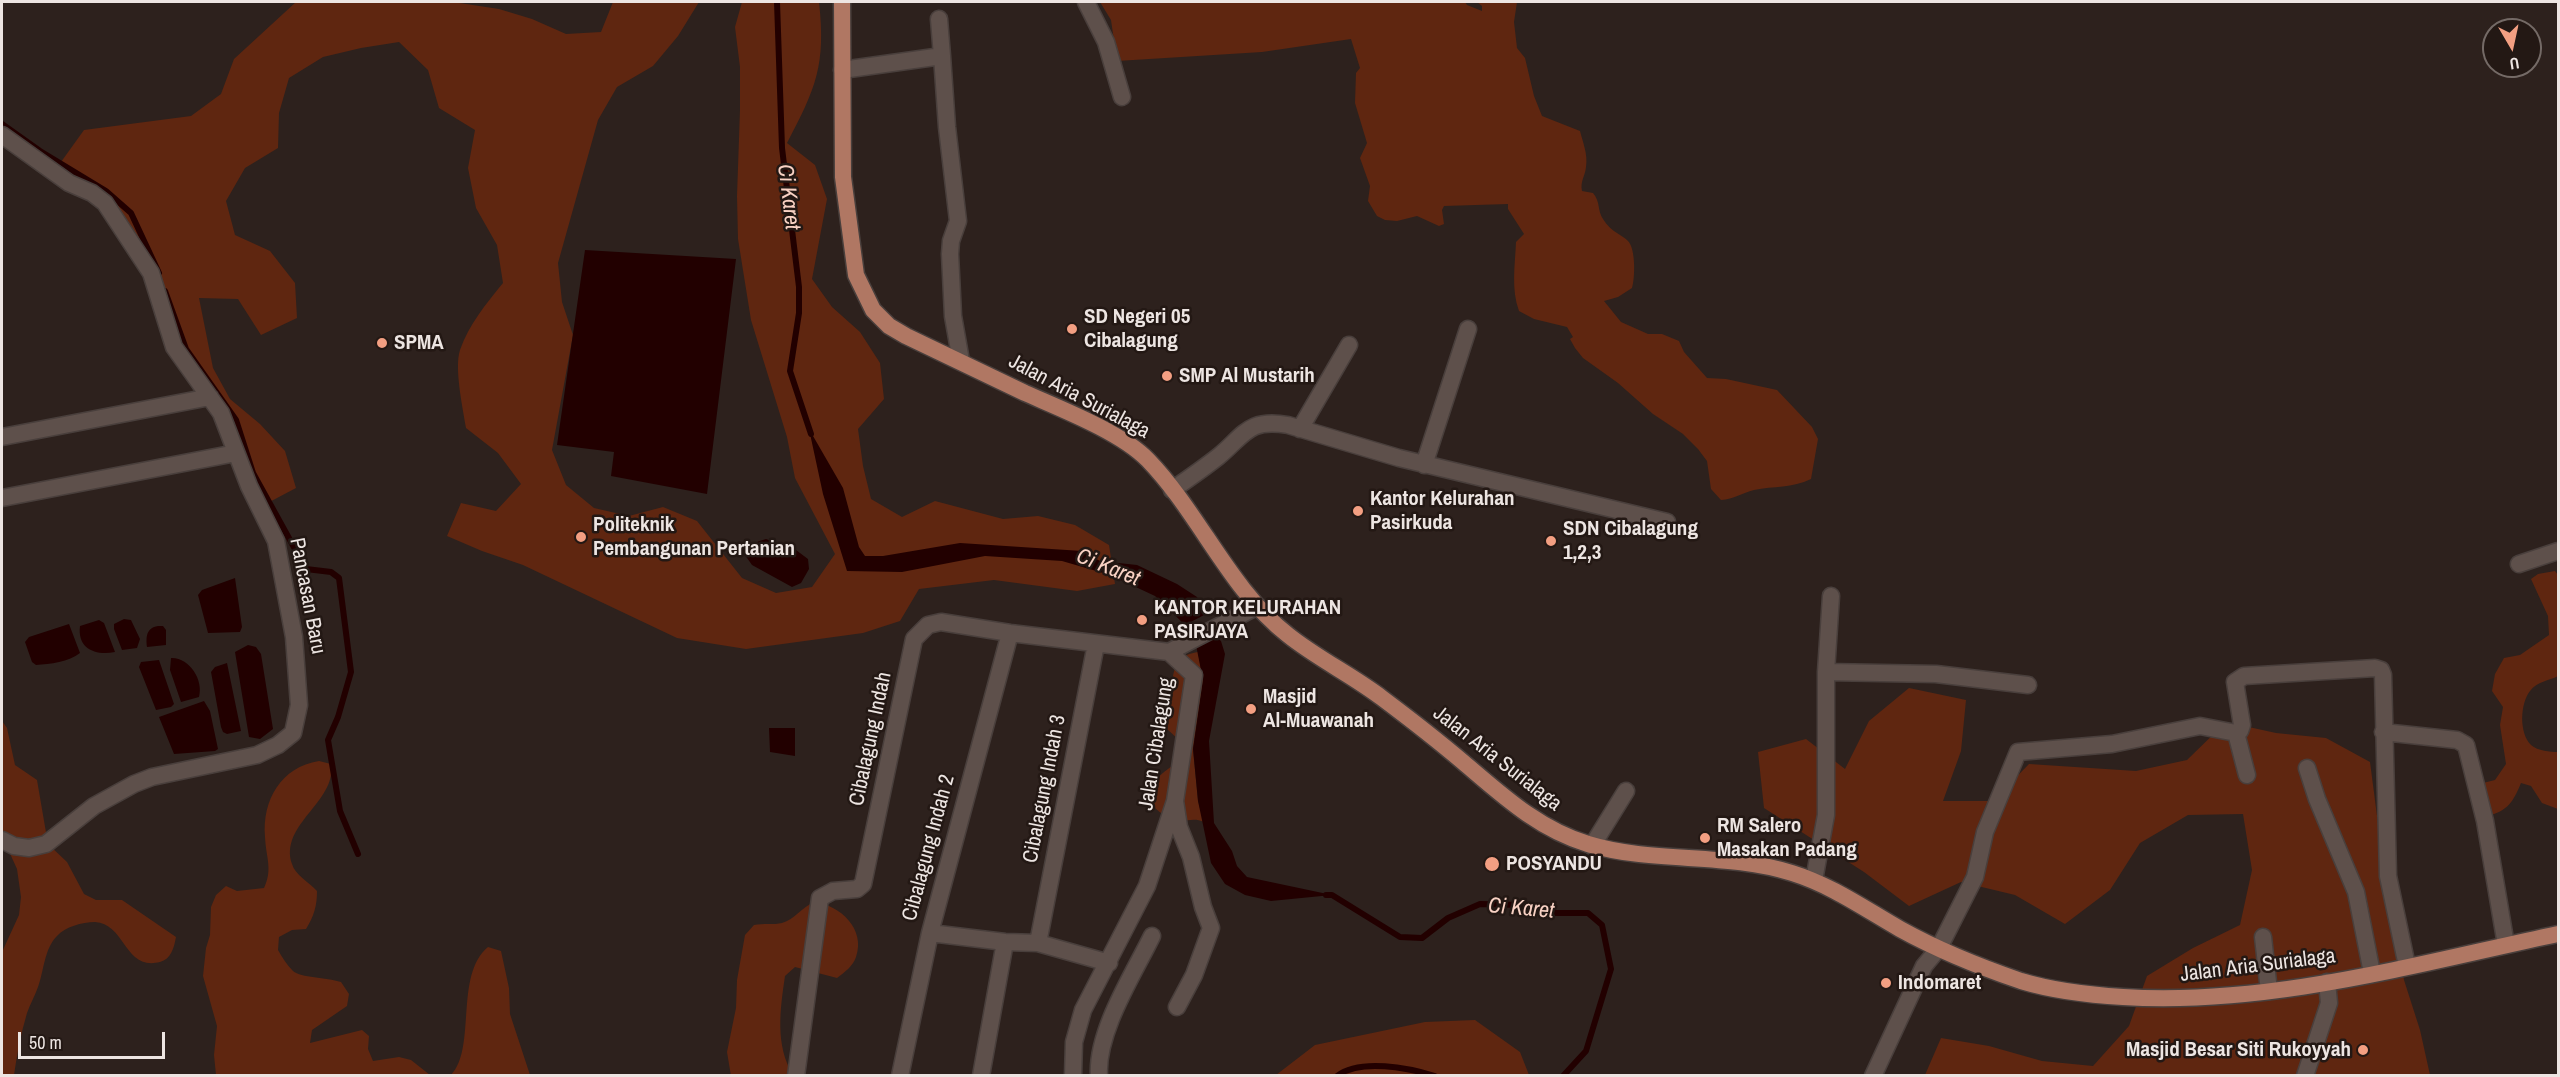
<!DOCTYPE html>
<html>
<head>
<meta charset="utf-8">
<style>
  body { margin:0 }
  #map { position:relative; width:2560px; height:1077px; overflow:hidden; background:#2d211d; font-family:"Archivo Narrow",sans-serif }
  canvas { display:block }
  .frame { position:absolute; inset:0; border:3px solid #ede5e2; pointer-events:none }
  .north { position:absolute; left:2482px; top:18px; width:60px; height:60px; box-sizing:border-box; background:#231814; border:2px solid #746a66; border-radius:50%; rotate:171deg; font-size:16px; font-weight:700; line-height:24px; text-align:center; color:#ede5e2 }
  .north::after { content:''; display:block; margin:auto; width:21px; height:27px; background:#f39f82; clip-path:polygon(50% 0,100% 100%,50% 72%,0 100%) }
  .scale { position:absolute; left:18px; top:1032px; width:147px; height:27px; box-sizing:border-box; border:3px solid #ede5e2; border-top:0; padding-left:8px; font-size:18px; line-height:21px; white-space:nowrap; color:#ede5e2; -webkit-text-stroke:4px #231814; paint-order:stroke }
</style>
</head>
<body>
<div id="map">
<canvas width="2560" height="1077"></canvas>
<div class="frame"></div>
<div class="north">U</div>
<div class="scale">50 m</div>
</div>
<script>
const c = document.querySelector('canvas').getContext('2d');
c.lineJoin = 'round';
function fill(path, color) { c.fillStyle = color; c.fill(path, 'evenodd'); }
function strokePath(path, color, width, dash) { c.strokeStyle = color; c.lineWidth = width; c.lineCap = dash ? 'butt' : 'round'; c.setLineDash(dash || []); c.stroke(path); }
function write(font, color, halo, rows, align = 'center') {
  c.font = font + ' "Archivo Narrow",sans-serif'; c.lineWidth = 5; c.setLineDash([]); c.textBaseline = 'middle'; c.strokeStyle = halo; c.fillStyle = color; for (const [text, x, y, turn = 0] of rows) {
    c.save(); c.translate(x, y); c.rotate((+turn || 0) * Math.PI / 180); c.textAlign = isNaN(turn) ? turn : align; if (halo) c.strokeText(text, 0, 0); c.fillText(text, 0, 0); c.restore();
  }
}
const green = new Path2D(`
  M296,2H453L499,9L532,19L566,34L601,32L613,2H699L678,36L653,66L617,87L598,120L558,263L562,302L573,335L552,450L566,485L594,508L629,516L663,507L697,521L742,578L776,593L812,587L835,554L795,478L787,437L751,320L738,239L737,196L740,110V67L735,27L742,2H819C826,65 816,88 787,143L815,165L827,199L812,279L832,307L860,332L880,363L884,399L858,429L863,466L871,499L902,517L935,501L1003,519L1038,516L1075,525L1109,545L1115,584L1077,591L994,580L919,589L900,621L863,633L746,649L677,638L523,565L482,551L447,536L461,503L496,511L521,484L498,453L466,428C463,409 454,368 460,350C469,324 486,304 503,283L497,245L476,208L468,168L475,130L439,108L428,70L399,42L361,48L323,57L289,78L279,113L278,148L245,168L226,201L235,235L270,251L295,283L297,318L261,335L238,299L199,298L213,368L230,399L260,424L285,451L296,488L260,507L213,400L187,366L127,221L92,192L61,162L84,130L191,116L221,94L234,59Z
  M1100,2H1465L1467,5L1482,11V6L1477,2H1517L1514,22L1517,48L1525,58L1534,96L1542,116L1580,131C1583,143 1588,154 1586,167C1585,177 1580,181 1582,191L1593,193C1601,203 1597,210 1603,219C1612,233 1620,233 1628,241C1636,249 1635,279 1632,288L1618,297L1604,301L1621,322L1648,334H1662L1679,341L1684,352L1707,378L1726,379L1777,390L1812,427L1818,439L1811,479C1792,488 1774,486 1754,490C1742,493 1734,499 1721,500L1711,489L1707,461L1698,449L1683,434L1653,414L1618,383L1583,358L1575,348L1570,339L1573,337L1567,327L1534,319L1519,311C1511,289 1515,266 1516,242L1524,234L1508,209V204L1444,206L1442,210L1444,224L1439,226L1417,216L1397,221L1385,220L1377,216L1368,201L1370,186L1360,158L1367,143L1355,103L1356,73L1360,68L1351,39L1262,52L1117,61L1111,20Z
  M2555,571L2558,575V676C2549,681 2537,681 2530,691C2520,704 2519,733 2531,745C2538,751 2550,752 2558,752V809L2542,803L2531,786L2521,783C2513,802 2508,811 2487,816L2479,784L2495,780L2506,764L2500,725L2503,707L2492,691L2495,674L2504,658L2520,655L2549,635L2548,616L2531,579L2538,574Z
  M1198,652L1203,680L1193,749L1198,801L1204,822C1194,817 1186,822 1176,820C1168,818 1160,813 1155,808C1137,789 1163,773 1176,763L1179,740L1167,729C1166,716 1171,675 1177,663C1181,656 1191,653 1198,652Z
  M1909,688L1966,700L1961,751L1943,801H1993L2029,764L2136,771L2187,760L2226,722L2276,733L2326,738L2370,762L2385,877L2404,980L2420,1030L2430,1075H1925L1941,1038L1989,1046L2042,1061L2093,1066L2129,1026L2147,976L2193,948L2240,925L2252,870L2243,814L2188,815L2140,843L2110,890L2065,924L2015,895L1961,882L1909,906L1864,872L1764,808L1758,752L1806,739L1845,769L1869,721Z
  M2,721L7,728L15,765L37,780L48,844L67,862L84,894L96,900H122L176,937C174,948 171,959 160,962C124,971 126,924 95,922C82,922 65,927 57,936C44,949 44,971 38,987C35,996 30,1004 27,1013C21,1033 17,1054 14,1075H2V952L19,915L21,897L17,869L2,836Z
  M319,761L331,764C337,802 279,824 292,864C295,875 309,882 317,891C317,906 314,916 306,929L292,930L279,937L278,950C282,957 287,965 293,971C301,978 326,977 341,982L349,994L347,1006L312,1030L310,1043L362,1030L369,1036L368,1049L373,1061L399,1057L411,1060L430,1075H216L214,1055L217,1026L203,976L206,948L210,935L211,907L216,895L226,886L237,891L264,888C273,869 266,858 265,837C262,800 281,767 319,761Z
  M814,902C840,905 866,929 856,957C853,966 845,972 837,978L795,967L785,976C780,1010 775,1045 793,1075L731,1076L727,1052L736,1008L737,980L745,935L754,925C763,923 774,925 782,923C795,919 801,908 814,902Z
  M488,947L501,951L509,988L510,1014L530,1075H451C477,1048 454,975 488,947Z
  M1475,1020L1520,1052L1529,1075H1276L1315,1045L1425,1022Z`);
const water = new Path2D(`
  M585,250L736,259L707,494L611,476L614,452L557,445Z
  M809,429L843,488L859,547L865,556H883L960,543L1082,551L1100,561L1137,565L1177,584L1197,597L1206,614L1185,625L1155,596L1110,575L1062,561L985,556L902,572L847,571L823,494Z
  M766,539L796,550L808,559L809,569L801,583L792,587L752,565L745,555C750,545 755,542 766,539Z
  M235,578L242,627L240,632L208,633L198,595L202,590Z
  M124,619L131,620L140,639L137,648L122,650L114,629V624Z
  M99,620L104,623L115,652C96,656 77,649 80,626Z
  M69,624L80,653C69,662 50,664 36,665L32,662L25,642L29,637Z
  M158,626H163L166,630V645L147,647C146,637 146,628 158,626Z
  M1213,635L1221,641L1225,654L1209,741L1214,823L1232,851L1237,866L1247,877L1332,895L1271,901L1245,895L1225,884L1211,863L1198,801L1193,749L1203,680L1196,645Z
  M248,645L256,647L261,654L273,729L260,739L249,737L235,652Z
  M171,658C189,657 204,680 199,697L181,702L170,670Z
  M159,660L174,704L171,707L156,710L139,667L141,662Z
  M227,663L241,731L227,734L223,732L221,727L211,672L215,667Z
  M204,701L210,711L218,749L215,751L174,754L159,717Z
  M769,728H795V756L770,752Z`);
const stream = new Path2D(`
  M777,2L782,148L799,287V313L790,371L811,434
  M2,124L40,151L106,191L131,213L159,273
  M165,291L186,349L236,420L253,473L306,569L331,572L339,578L351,672L338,717L328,740L340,811L358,854
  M1326,895H1332L1400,937L1422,938L1448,918L1480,904L1523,905L1551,913H1588L1602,925L1611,969L1586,1051L1563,1076
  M1337,1076C1360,1058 1409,1068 1435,1076`);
const minor = new Path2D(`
  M1086,2L1106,42L1122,97
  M939,19L942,56
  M842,70L942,56L947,127L958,221L951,241L950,254L953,316L961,361
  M2,135L69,183L92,193L105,203L151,273L174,347L221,413L249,486L276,541L294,637L299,705L293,733L278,745L257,755L152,777L134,784L94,806L46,844L29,848L14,846L2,840
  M1300,429L1349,345
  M2,437L210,397
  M1424,465L1468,329
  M1172,490C1188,479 1204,468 1219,456C1245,434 1249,418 1288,425L1399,458L1667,522
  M2,498L236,453
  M2519,564L2558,551
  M1826,672L1936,674L2028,685
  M2383,732L2457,740L2466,745L2485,821L2506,945
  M2236,733L2247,775
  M2307,768L2317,799L2356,892L2372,973
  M1175,801L1179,827L1191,857L1203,907L1211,928L1194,975L1177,1007
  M1592,846L1626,791
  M1814,880L1826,815V672L1831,596
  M930,933L1005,942L1038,943L1109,963
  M2263,937L2269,991
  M1038,943L1096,644
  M796,1076L820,898L833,891L857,889L863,884L914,639L928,625L941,622L1010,633L1169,652
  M900,1076L930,933L1010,633
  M981,1076L1005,942
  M1073,1076L1074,1042L1083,1010L1147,886L1175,801L1194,675L1169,652L1256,607
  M1099,1076C1096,1032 1133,975 1152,936
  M1873,1076L1924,966L1939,948L1975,877L1985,832L2018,752L2112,744L2200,726L2236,733L2240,731L2242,725L2235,682L2244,676L2375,668L2381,670L2383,675L2388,876L2407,966
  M2305,1076L2329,1003L2327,982`);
const primary = new Path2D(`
  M842,2L843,177L856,275L873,310L889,326L906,336C946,355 985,374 1025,393C1061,409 1121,432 1148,460C1200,514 1229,589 1288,635C1318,659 1352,675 1382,698C1410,719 1437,740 1463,762C1502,795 1538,829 1588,844C1653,864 1727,852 1792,873C1831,885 1865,909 1900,929C1938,950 1980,967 2021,981C2054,991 2089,995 2123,997C2270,1006 2416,964 2558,934`);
const markers = [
  [1072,329,6,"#f39f82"],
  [382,343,6,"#f39f82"],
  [1167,376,6,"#f39f82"],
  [1358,511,6,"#f39f82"],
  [581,537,6,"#f39f82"],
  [1551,541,6,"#f39f82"],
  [1142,620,6,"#f39f82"],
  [1251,709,6,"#f39f82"],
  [1705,838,6,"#f39f82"],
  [1492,864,8,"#f39f82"],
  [1886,983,6,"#f39f82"],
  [2363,1050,6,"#f39f82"]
];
const poiNames = [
  ["SD Negeri 05",1084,317],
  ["Cibalagung",1084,341],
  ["SPMA",394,343],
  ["SMP Al Mustarih",1179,376],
  ["Kantor Kelurahan",1370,499],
  ["Pasirkuda",1370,523],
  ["Politeknik",593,525],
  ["Pembangunan Pertanian",593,549],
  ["SDN Cibalagung",1563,529],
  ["1,2,3",1563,553],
  ["KANTOR KELURAHAN",1154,608],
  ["PASIRJAYA",1154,632],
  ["Masjid",1263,697],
  ["Al-Muawanah",1263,721],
  ["RM Salero",1717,826],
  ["Masakan Padang",1717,850],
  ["POSYANDU",1506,864],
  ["Indomaret",1898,983],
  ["Masjid Besar Siti Rukoyyah",2351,1050,"right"]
];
const streetNames = [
  ["Jalan Aria Surialaga",1079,397,28],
  ["Pancasan Baru",307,596,79],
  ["Cibalagung Indah",871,739,-78],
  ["Jalan Cibalagung",1157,744,-81],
  ["Jalan Aria Surialaga",1497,759,38],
  ["Cibalagung Indah 3",1045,789,-79],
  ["Cibalagung Indah 2",929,848,-75],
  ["Jalan Aria Surialaga",2258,966,-7]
];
const waterNames = [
  ["Ci Karet",788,197,83],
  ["Ci Karet",1108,568,22],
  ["Ci Karet",1521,909,5]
];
fill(green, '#5f2610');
fill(water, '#200');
strokePath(stream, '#200', 6);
strokePath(minor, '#493f3c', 19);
strokePath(primary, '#493f3c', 19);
strokePath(minor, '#5e504b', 16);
strokePath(primary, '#b07763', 16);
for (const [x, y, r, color] of markers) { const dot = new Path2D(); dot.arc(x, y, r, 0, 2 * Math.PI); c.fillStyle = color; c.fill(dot); strokePath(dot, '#231814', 2); }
write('bold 21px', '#ede5e2', '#231814', poiNames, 'left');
write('21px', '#ede5e2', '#231814', streetNames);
write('italic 22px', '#f9d2c4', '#231814', waterNames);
</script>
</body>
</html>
